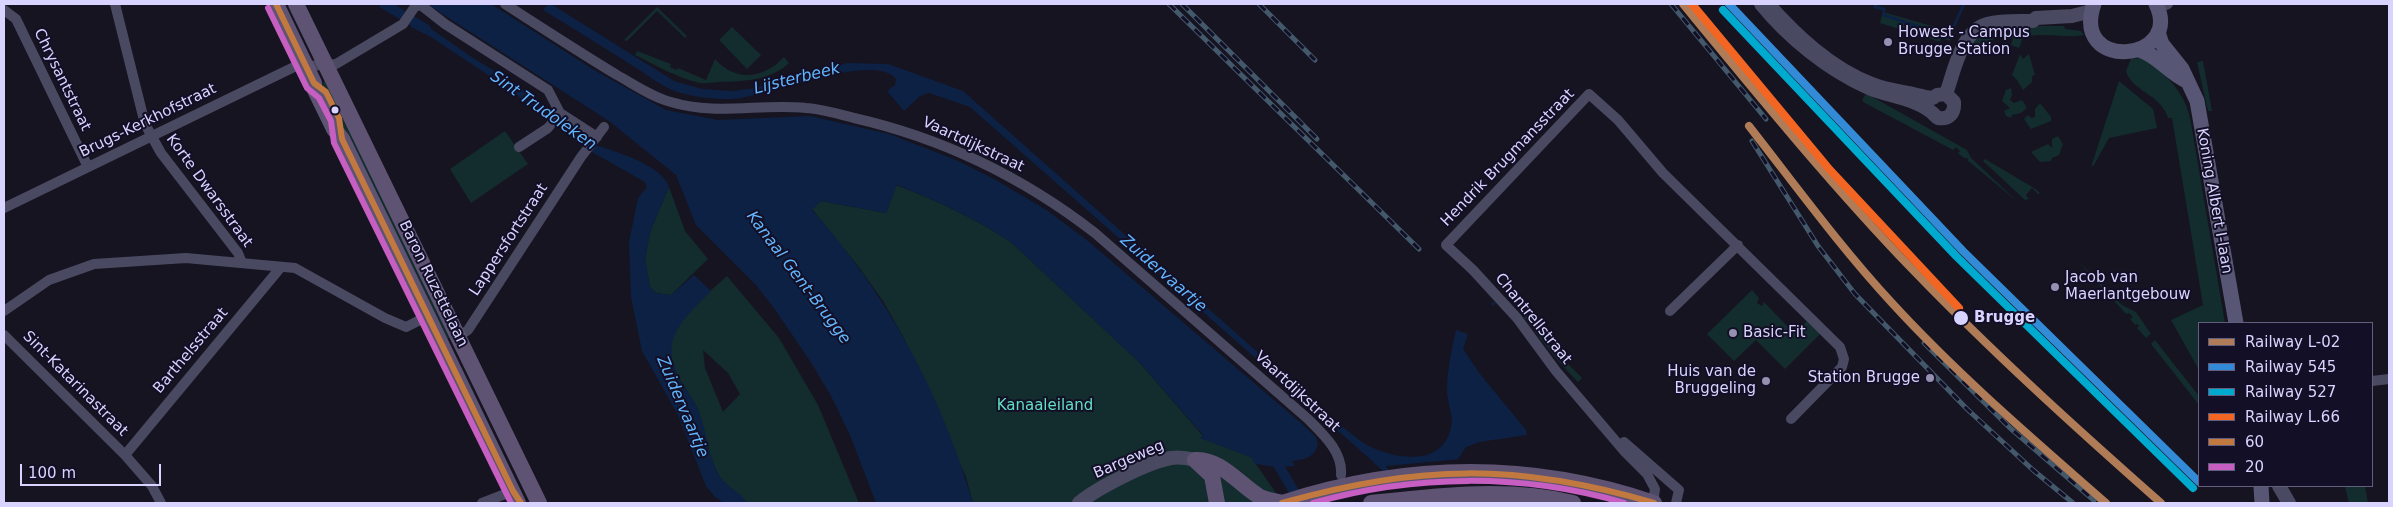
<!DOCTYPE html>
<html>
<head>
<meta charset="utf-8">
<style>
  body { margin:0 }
  #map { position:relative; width:2393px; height:507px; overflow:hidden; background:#161421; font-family:"DejaVu Sans",sans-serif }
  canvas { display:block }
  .frame { position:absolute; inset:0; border:5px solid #d9d4ff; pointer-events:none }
  .legend { position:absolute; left:2198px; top:322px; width:175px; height:165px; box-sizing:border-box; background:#130f26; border:1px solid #625e7d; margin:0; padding:6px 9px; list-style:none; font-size:15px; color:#d9d4ff }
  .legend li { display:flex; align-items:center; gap:10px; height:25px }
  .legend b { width:25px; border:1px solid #625e7d }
  .scale { position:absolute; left:20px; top:464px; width:141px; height:22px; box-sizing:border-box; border:2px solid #d9d4ff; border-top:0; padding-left:6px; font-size:15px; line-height:18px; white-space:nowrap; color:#d9d4ff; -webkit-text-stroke:4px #130f26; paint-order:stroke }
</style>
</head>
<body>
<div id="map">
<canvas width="2393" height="507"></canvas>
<div class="frame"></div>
<ul class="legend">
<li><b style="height:6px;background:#b07c57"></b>Railway L-02</li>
<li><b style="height:6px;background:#338bd7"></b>Railway 545</li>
<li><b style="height:6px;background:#00a9ce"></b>Railway 527</li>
<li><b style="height:6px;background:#f26522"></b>Railway L.66</li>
<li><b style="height:6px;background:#c27940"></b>60</li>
<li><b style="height:6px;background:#c65fc1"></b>20</li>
</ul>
<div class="scale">100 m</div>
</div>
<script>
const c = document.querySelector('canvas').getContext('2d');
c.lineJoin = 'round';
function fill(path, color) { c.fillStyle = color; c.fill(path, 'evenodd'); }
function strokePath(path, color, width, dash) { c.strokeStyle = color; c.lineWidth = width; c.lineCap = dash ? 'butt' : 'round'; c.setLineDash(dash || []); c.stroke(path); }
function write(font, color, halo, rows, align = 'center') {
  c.font = font + ' "DejaVu Sans",sans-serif'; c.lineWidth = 4; c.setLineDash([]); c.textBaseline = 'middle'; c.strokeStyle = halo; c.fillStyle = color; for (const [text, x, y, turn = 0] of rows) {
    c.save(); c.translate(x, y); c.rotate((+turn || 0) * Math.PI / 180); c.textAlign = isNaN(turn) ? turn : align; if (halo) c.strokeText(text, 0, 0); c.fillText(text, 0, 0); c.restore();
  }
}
const green = new Path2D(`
  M657,7L687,36L685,38L657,11L627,41L624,40Z
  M1883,12L1953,32L1950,41L1941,38L1940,42L1880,23Z
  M2003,26H2064L2065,29L2081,31L2084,35C2063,39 2047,32 2023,37L2019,48L2011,45L2013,39L2007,36L2004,43L2001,36L1975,48L1972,41L1985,29Z
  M732,27L761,55L747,69L719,40Z
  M637,51L671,64L670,67L676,70L678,68L706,80L715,59C735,82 764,79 784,57L789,63C770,81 744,81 719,82C713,82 706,84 700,83C677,78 656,65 635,55Z
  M2020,54L2023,59L2029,54L2035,75L2032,76V82L2023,90L2017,80L2012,75Z
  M2142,58C2149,60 2153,65 2158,69C2176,85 2187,100 2191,123L2225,323H2199V370L2171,320L2203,305L2172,118H2168C2161,94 2131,91 2126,71L2131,59Z
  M2203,61L2212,111H2208L2197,62Z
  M325,81L452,337L445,340L341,127V121L322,83Z
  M2119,81L2153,109L2157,128L2109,138L2094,165L2091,167Z
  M2011,88L2012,95L2010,100L2014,103L2022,100L2027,108L2021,113L2012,115L2011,118L2006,116L2004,111L2010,108L2002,101L2006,90Z
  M1865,95H1869L1967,150L1971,158L2018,202L1967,160L1969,158H1964L1958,153L1960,151L1956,147L1953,150L1865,103L1862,100Z
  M2040,103L2051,117V121L2031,129L2024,119L2028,115L2031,118L2035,117V109Z
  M505,131L528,164L471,203L450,169Z
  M2058,136L2063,144L2059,155L2052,158L2051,161L2040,162L2031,152L2048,144L2052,148V139Z
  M1985,159L2034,188L2040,193L2038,194L2032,188L2026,195L2029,199L2025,200L1983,161Z
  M896,185C937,201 976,218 1012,243L1140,363L1203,436L1201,438L1251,457L1283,503H973L966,477L904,338L883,301L858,266L812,209L821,201L886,213Z
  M669,187L685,231L708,259L671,295L656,293L650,287L645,259L650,232Z
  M2077,260L2122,305L2136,312L2151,334L2146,338L2137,328L2139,326L2137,324L2135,325L2130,319L2133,317L2129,313L2126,314Z
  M727,276L779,338L818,405L859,503H747C741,493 727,488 720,477C708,458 706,433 699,412C692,395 679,382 673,365C660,329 704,297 727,276ZM703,350L728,373L740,394L723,412L705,368Z
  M1500,286L1552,338L1547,343L1582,378L1578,382C1548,353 1526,318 1500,286Z
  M1752,290L1759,298L1757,303L1762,306L1764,302L1794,333L1807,321L1820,334L1785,369L1756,340L1734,361L1707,334Z
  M2155,340L2199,396V405L2151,344Z
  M2365,486L2368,503H2349L2345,487Z`);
const water = new Path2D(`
  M427,4H491L594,70L666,110L718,120L810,116L889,134L956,160L996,180L1048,211L1088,241L1302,424L1316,437L1318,445C1313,458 1306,459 1292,461L1295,466L1276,467L1255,464L1251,457L1200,438L1203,435L1140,363L1012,243C976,218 937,201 897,185L886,213L821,201L812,210C888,295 941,394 973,503H876L850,435L831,396L812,364L774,308L755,284L696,225L676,175L609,121Z
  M548,4H551L674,81L702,89L733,91L755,88L847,63L888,64L963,91L1333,419C1344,427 1355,438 1367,445C1393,459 1442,468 1451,428C1454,415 1447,403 1447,390C1447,370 1452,350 1456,330L1468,334L1463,349L1480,374L1526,430L1527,435L1479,442L1466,447L1458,459L1417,503L1369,458L970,107L929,93L920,96L904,111L887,91L895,85L896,79C873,51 765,98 731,99C710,99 691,97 672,90C658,84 645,73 633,66C603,47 573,28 543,10Z
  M417,19L473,58L518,85L553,115L549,119L546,118L509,89L431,37L411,27Z
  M595,145C615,151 662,165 669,187L650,232L645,259L650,287L656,293L671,295L694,275L711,291C686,317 659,337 678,376C684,388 694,399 699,412C707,433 708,458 720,477C728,488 741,492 747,503H724L715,497L706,486L678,415L642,351L631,297L629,242L638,198L647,187L645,182L590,151Z`);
const pier = new Path2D(`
  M1461,459L1463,503H1414L1401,492L1386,466Z`);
const stream = new Path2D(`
  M1876,4L1875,7L1884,9V15L1949,37L1964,4
  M1493,304L1494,303`);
const canal = new Path2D(`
  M384,4L426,29
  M1273,456L1300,502`);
const minor = new Path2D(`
  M115,4L145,124L161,153L238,253L242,263
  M505,4C542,28 579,52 617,75C635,85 652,97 671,102C716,116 761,103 806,108C822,109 839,114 854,118C942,138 1024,178 1095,233L1308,419C1323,434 1343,452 1341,475
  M2158,8L2168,4
  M4,10L16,19L88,167
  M519,147L548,128L560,113
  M4,208L294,67L336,64L403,24L416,5L422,6L445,24L548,90L560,113L597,137
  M4,311L49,280L94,264L186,258L295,268L385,318L406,327L428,316
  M1670,311L1738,245
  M4,335L125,455L152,486L161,503
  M458,337L468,330L581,157L604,127
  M2372,381L2389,379
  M1624,442L1679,490L1676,503
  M125,455L281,267
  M482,503L513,491
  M1653,503L1655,489L1647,474L1625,452L1556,371L1517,318L1473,270L1446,245L1589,94L1618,120L1663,173L1840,347L1844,359L1842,367L1791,419`);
const tertiary = new Path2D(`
  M1761,4C1789,38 1828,70 1869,88C1888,96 1913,98 1930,111C1933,113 1935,116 1938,118C1949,120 1955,113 1954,102L1946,94L1937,95L1933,98L1925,97C1908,92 1889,91 1872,84C1831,69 1796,35 1768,4
  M1946,94C1954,72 1961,31 1987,24C2002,20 2019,21 2033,21L2036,18L2072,16L2092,11
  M2279,486L2289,503
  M1079,503C1097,488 1148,462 1171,458C1179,457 1187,458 1195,460`);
const secondary = new Path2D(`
  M2094,4C2070,73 2184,62 2156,4
  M2158,32L2162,44L2182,69L2197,101L2236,323
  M2139,50C2158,55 2169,74 2187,81
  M2261,486L2262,503`);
const primary = new Path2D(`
  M276,4L314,83V88L334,129L342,139L518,503
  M296,4L539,503
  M1195,460C1220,458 1240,485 1260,497C1266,500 1275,501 1283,503
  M1196,461L1212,476L1217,503
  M1282,503C1405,463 1531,461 1654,503
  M1371,503C1436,496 1508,487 1573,503`);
const rail = new Path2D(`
  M1169,4L1419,249
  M1182,4L1317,139
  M1259,4L1315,60
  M1671,4L1766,119
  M1752,141L1818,246L1855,294L1967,409L2033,470L2073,503
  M1924,343L2009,427L2097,503`);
const bus1 = new Path2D(`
  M276,4L314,83L326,92L339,118L342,139L513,491L521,503
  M1282,503C1418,464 1518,463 1654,503`);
const bus2 = new Path2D(`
  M268,8L307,88L319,98L331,121L334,143L511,503
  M1313,503C1414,474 1523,473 1624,503`);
const rail1 = new Path2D(`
  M1683,4C1757,94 1832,186 1913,270C1992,352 2076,428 2161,503
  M1749,126C1796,186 1841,248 1892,303C1958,375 2033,439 2106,503`);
const rail2 = new Path2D(`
  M1729,4L1963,251L2199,482`);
const rail3 = new Path2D(`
  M1723,10L1957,257L2193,488`);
const rail4 = new Path2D(`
  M1692,4L1830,170L1959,308`);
const markers = [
  [1888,42,5,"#9591b1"],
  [335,110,4.5,"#d9d4ff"],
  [2055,287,5,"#9591b1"],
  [1961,318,8,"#d9d4ff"],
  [1733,333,5,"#9591b1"],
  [1930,378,5,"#9591b1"],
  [1766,381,5,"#9591b1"]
];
const poiNames = [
  ["Howest - Campus",1898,33],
  ["Brugge Station",1898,50],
  ["Jacob van",2065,278],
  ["Maerlantgebouw",2065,295],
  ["Basic-Fit",1743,333],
  ["Huis van de",1756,372,"right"],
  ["Bruggeling",1756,389,"right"],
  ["Station Brugge",1920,378,"right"]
];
const streetNames = [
  ["Chrysantstraat",62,80,64],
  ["Brugs-Kerkhofstraat",148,121,-26],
  ["Vaartdijkstraat",973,145,25],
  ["Hendrik Brugmansstraat",1508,158,-46],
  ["Korte Dwarsstraat",209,191,54],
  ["Koning Albert I-laan",2214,201,80],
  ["Lappersfortstraat",509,240,-57],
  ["Baron Ruzettelaan",433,284,64],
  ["Chantrellstraat",1533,319,51],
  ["Barthelsstraat",191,351,-50],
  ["Sint-Katarinastraat",75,384,45],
  ["Vaartdijkstraat",1297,392,43],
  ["Bargeweg",1129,460,-23]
];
const stopNames = [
  ["Brugge",1974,318]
];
const parkNames = [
  ["Kanaaleiland",1045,406]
];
const waterNames = [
  ["Lijsterbeek",797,79,-14],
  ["Sint Trudoleken",543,111,35],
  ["Zuidervaartje",1163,274,41],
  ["Kanaal Gent-Brugge",798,278,53],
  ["Zuidervaartje",682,407,67]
];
fill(green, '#132c2d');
fill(water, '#0d2144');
fill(pier, '#161421');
strokePath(stream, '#0d2144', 3);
strokePath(canal, '#0d2144', 10);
strokePath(minor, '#4a4962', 10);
strokePath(tertiary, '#4a4962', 14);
strokePath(secondary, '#575674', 15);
strokePath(primary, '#5e5373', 16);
strokePath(rail, '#43596b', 5);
strokePath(rail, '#130f26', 3, [9]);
strokePath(bus1, '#c27940', 6);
strokePath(bus2, '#c65fc1', 6);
strokePath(rail1, '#b07c57', 8);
strokePath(rail2, '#338bd7', 8);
strokePath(rail3, '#00a9ce', 8);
strokePath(rail4, '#f26522', 8);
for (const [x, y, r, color] of markers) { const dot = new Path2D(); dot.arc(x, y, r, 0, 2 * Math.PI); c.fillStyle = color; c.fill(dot); strokePath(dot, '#130f26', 2); }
write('15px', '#d9d4ff', '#130f26', poiNames, 'left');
write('15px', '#d9d4ff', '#130f26', streetNames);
write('bold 15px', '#d9d4ff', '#130f26', stopNames, 'left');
write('15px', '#5fe0c0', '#130f26', parkNames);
write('italic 16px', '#62b6ff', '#130f26', waterNames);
</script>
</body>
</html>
